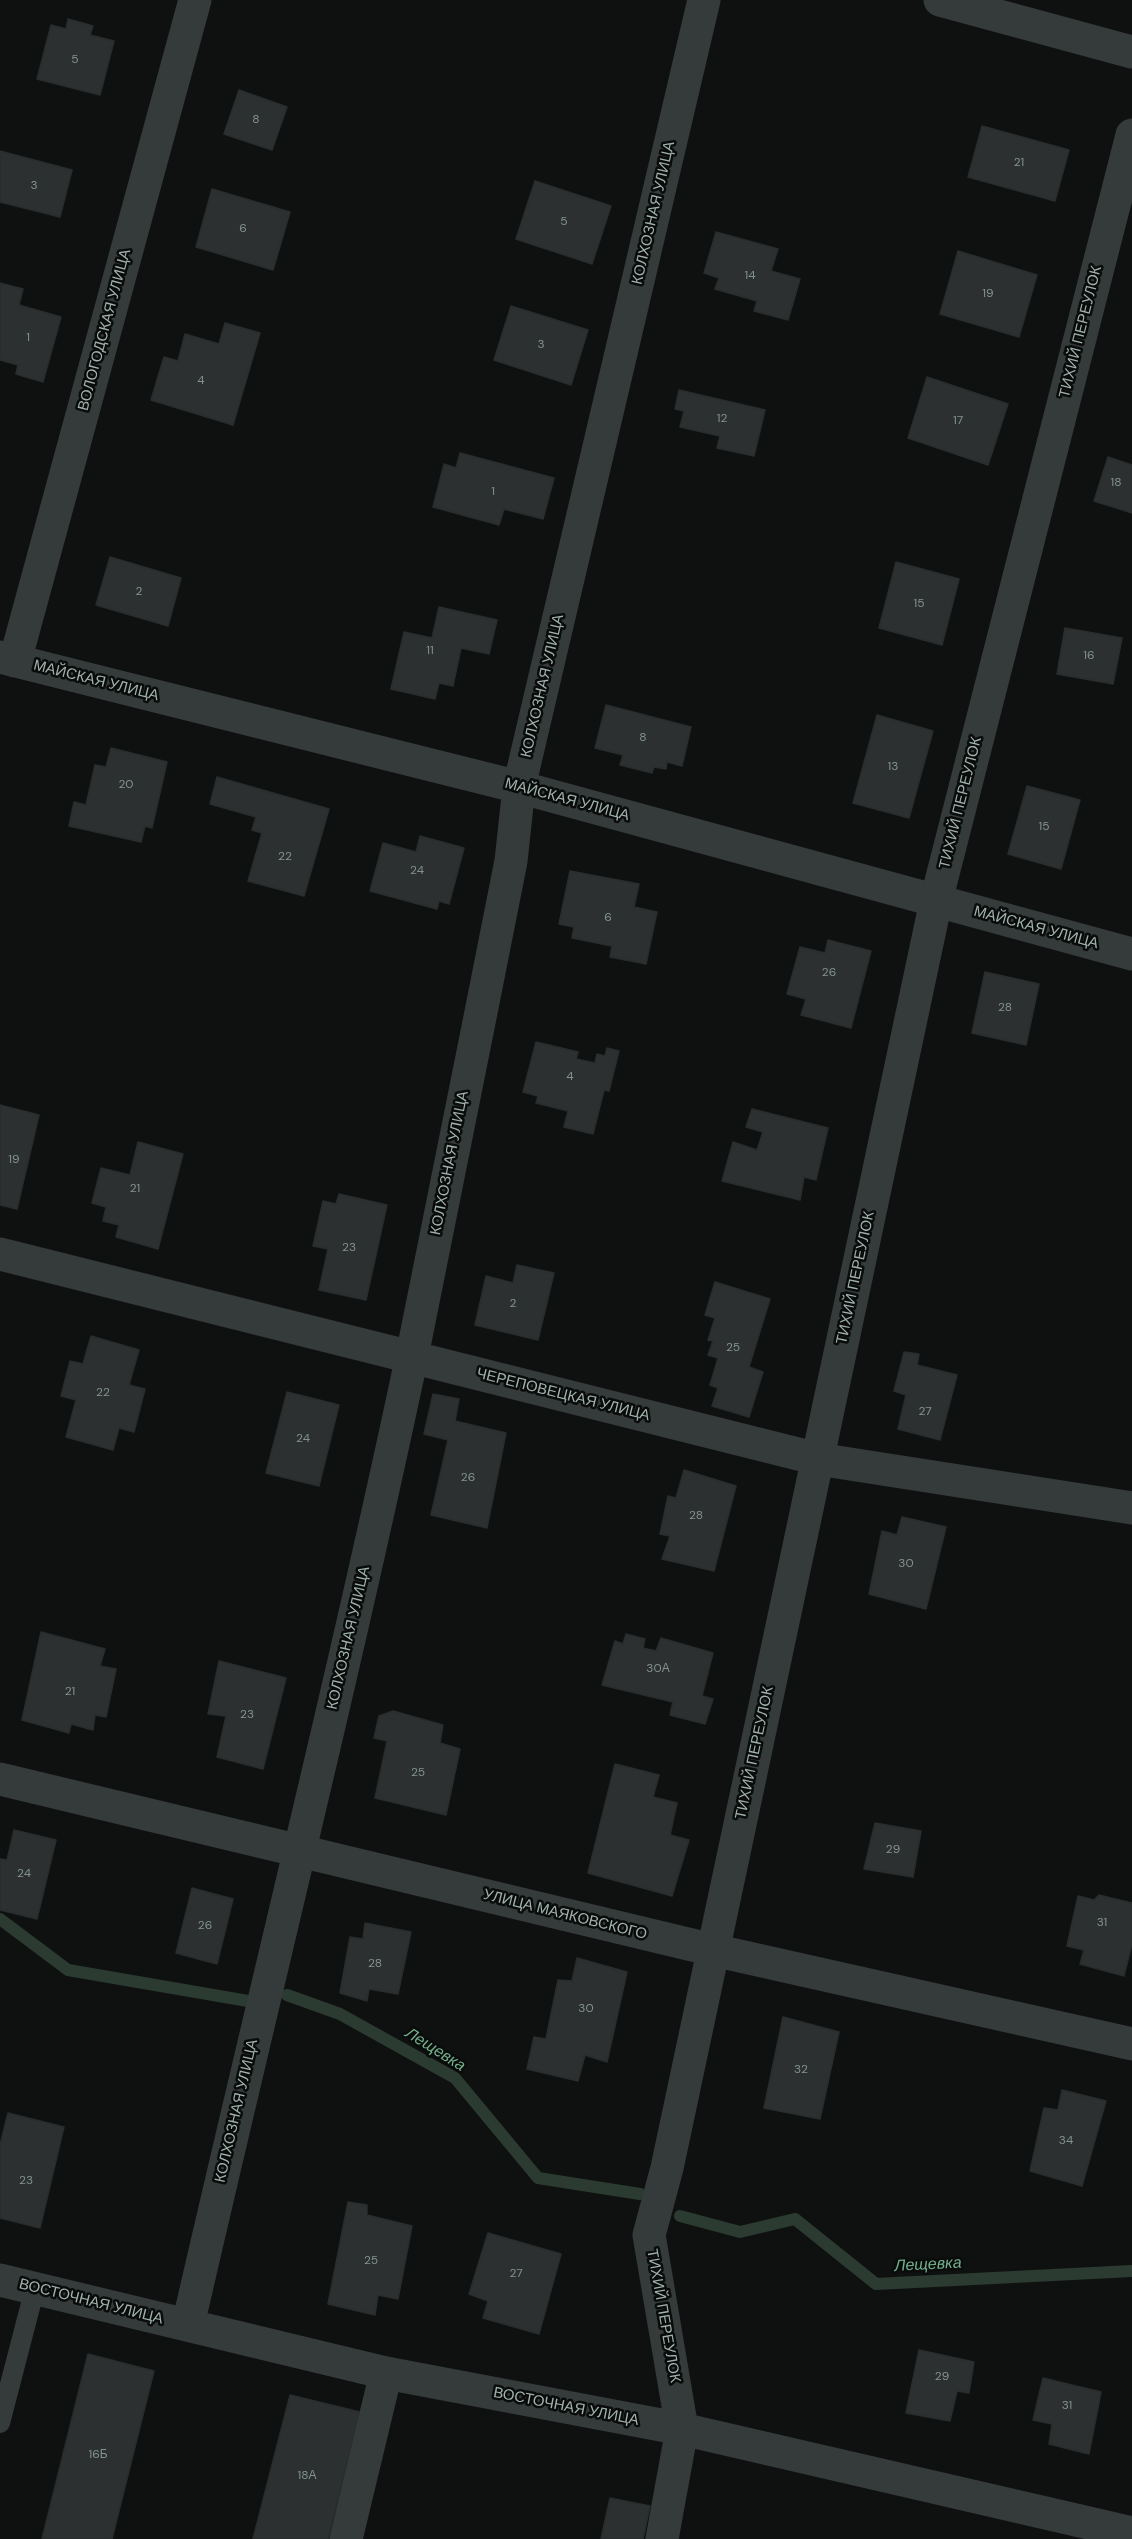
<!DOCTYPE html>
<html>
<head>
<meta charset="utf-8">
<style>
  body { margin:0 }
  canvas { display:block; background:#0f1111 }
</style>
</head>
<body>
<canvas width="1132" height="2539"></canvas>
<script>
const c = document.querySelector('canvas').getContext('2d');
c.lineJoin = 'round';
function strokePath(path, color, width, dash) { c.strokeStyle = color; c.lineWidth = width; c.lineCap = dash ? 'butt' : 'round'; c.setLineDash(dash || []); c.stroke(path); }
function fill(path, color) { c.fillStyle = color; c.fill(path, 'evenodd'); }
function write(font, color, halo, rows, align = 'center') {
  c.font = font + ' "DM Sans",sans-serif'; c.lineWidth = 5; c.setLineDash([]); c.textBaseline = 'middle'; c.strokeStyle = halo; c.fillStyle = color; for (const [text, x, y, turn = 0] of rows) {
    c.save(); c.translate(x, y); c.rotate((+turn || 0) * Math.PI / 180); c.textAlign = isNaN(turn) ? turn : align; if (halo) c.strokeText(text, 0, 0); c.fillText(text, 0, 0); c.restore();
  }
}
const stream = new Path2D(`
  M0,1919L68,1970L248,2001
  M287,1995L340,2014L455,2078L538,2178L640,2194
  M680,2216L740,2232L795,2219L876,2284L1132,2271`);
const building = new Path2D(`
  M68,19L93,26L90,35L114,41L100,95L37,79L51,25L66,29Z
  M239,90L287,107L272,150L224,134Z
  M982,126L1069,150L1055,201L968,177Z
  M0,151L72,170L60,217L0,202Z
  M535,181L611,206L592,264L516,239Z
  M212,189L290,212L273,270L196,247Z
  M716,232L778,249L771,271L800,279L788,320L754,311L757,301L715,289L719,278L704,273Z
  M958,251L1037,275L1019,337L940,314Z
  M0,283L23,289L19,305L61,317L43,382L16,374L18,365L0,360Z
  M511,306L588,330L571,385L494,360Z
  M225,323L260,333L233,425L151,400L164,357L178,361L185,334L219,344Z
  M927,377L1008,404L988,465L908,438Z
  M679,390L765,410L754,456L717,448L720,436L680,427L684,411L675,409Z
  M460,453L554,478L543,519L504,509L499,525L433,507L444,464L456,468Z
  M1108,457L1132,465V513L1094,501Z
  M110,557L181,578L168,626L96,605Z
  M896,562L959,579L942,645L879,628Z
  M439,607L497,620L489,654L461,648L453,686L439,683L435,699L391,689L404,632L432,638Z
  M1065,628L1122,638L1113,684L1057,674Z
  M606,705L691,727L682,766L667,762L666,769L654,767L652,773L620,765L623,755L595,748Z
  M877,715L933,731L909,818L853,803Z
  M111,748L167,762L152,828L145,826L141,842L69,826L74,802L86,805L95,765L106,767Z
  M217,777L329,809L304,896L248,881L262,833L252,830L256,817L210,804Z
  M1027,786L1080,800L1061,869L1008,854Z
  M420,836L464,848L449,904L439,901L437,909L370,891L383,843L416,852Z
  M570,871L639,884L634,907L657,912L646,964L610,957L612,946L572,938L574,927L559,924Z
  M828,940L871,951L851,1028L801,1015L806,999L787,994L800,947L825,953Z
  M985,972L1039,984L1026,1045L972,1033Z
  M536,1042L578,1052L576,1059L595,1063L597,1054L605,1056L607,1048L619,1051L609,1091L604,1090L593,1134L564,1127L568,1111L536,1103L538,1096L523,1092Z
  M0,1105L39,1115L17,1209L0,1205Z
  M752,1109L828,1128L816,1180L804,1177L800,1200L722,1181L733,1142L757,1150L763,1132L746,1127Z
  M138,1142L183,1154L158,1249L116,1237L119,1225L103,1221L106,1207L92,1203L101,1168L130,1175Z
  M339,1194L387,1205L366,1300L319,1290L328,1249L313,1246L323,1201L336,1204Z
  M517,1265L554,1273L538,1340L475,1325L486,1276L513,1283Z
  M715,1282L770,1299L749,1367L763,1372L749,1417L712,1406L718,1388L710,1385L718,1358L708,1355L713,1341L708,1340L715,1318L705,1315Z
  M91,1336L139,1350L129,1385L145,1389L134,1432L119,1428L113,1450L66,1437L76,1400L61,1396L70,1361L83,1364Z
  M904,1352L919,1354L917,1365L957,1375L940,1440L898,1429L906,1395L894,1391Z
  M287,1392L339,1405L319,1486L266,1473Z
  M433,1394L459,1399L455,1421L506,1433L487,1528L431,1515L448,1440L424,1434Z
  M684,1470L736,1486L714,1571L662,1559L670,1536L660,1534L668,1496L676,1498Z
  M902,1517L946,1527L926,1609L869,1594L882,1531L897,1535Z
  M41,1632L105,1649L100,1666L116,1669L106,1717L95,1715L93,1730L71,1724L69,1733L22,1720Z
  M626,1634L645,1639L643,1648L656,1651L661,1638L713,1653L702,1696L713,1699L705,1724L670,1715L673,1702L602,1685L615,1641L623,1644Z
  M219,1661L286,1678L263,1769L217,1757L226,1716L208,1714Z
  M393,1711L443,1725L440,1743L460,1749L446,1815L375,1798L387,1741L374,1738L379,1716Z
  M615,1764L659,1775L653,1797L677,1803L670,1835L689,1840L672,1896L588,1873Z
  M875,1823L921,1831L913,1877L864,1869Z
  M14,1830L56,1840L37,1919L0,1910V1859L7,1860Z
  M192,1888L233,1899L217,1964L176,1953Z
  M1099,1895L1132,1903V1944L1124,1976L1080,1964L1084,1950L1067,1946L1078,1896L1094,1900Z
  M365,1923L411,1932L398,1994L369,1989L367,2001L340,1993L350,1937L363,1939Z
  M577,1958L627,1972L607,2062L585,2055L578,2081L527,2069L534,2037L546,2039L558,1980L572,1981Z
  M783,2017L839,2032L820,2119L764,2108Z
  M1062,2090L1106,2101L1082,2186L1030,2171L1044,2108L1058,2110Z
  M8,2113L64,2127L40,2228L0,2218V2145Z
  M348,2202L367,2205V2215L412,2226L398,2299L378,2295L375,2315L328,2304Z
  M488,2233L561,2254L539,2334L483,2318L488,2301L469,2294Z
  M919,2350L974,2362L969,2393L957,2391L950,2421L906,2413Z
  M88,2354L154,2371L112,2539H42Z
  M1043,2378L1101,2392L1089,2454L1049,2444L1052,2424L1033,2420Z
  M290,2395L360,2412L328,2539H253Z
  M610,2498L650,2506L643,2539H601Z`);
const service = new Path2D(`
  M0,2423L35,2288`);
const minor = new Path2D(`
  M0,657L519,787L1132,954
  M15,661L195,0
  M0,1254L818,1459L1132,1508
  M0,1779L713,1950L1132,2044
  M0,2280L386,2373L682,2429L1132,2533
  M188,2325C262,2002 343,1681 412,1356C446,1192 478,1026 511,861L519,787L704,0
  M346,2539L386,2373
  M662,2539L682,2429L649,2235L667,2168L936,901L1132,135`);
const tertiary = new Path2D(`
  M940,0L1132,52`);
const numberNames = [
  ["5",75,60],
  ["8",256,120],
  ["21",1019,163],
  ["3",34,186],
  ["5",564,222],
  ["6",243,229],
  ["14",750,276],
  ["19",988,294],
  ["1",28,338],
  ["3",541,345],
  ["4",201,381],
  ["12",722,419],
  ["17",958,421],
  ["18",1116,483],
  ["1",493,492],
  ["2",139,592],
  ["15",919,604],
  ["11",430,651],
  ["16",1089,656],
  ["8",643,738],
  ["13",893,767],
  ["20",126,785],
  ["15",1044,827],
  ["22",285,857],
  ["24",417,871],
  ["6",608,918],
  ["26",829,973],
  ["28",1005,1008],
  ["4",570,1077],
  ["19",14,1160],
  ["21",135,1189],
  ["23",349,1248],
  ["2",513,1304],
  ["25",733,1348],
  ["22",103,1393],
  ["27",925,1412],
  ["24",303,1439],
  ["26",468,1478],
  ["28",696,1516],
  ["30",906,1564],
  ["30А",658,1669],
  ["21",70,1692],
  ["23",247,1715],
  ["25",418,1773],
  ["29",893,1850],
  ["24",24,1874],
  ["31",1102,1923],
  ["26",205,1926],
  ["28",375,1964],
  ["30",586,2009],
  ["32",801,2070],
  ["34",1066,2141],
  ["23",26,2181],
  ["25",371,2261],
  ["27",516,2274],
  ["29",942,2377],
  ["31",1067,2406],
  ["16Б",98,2455],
  ["18А",307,2476]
];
const streetNames = [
  ["КОЛХОЗНАЯ УЛИЦА",654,213,-77],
  ["ВОЛОГОДСКАЯ УЛИЦА",105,330,-75],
  ["ТИХИЙ ПЕРЕУЛОК",1081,332,-76],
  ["МАЙСКАЯ УЛИЦА",96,681,14],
  ["КОЛХОЗНАЯ УЛИЦА",543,686,-77],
  ["МАЙСКАЯ УЛИЦА",567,800,15],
  ["ТИХИЙ ПЕРЕУЛОК",961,803,-76],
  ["МАЙСКАЯ УЛИЦА",1036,928,15],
  ["КОЛХОЗНАЯ УЛИЦА",450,1163,-79],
  ["ТИХИЙ ПЕРЕУЛОК",856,1278,-78],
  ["ЧЕРЕПОВЕЦКАЯ УЛИЦА",563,1395,14],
  ["КОЛХОЗНАЯ УЛИЦА",349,1638,-77],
  ["ТИХИЙ ПЕРЕУЛОК",755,1753,-78],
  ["УЛИЦА МАЯКОВСКОГО",565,1915,14],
  ["КОЛХОЗНАЯ УЛИЦА",237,2111,-77],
  ["ВОСТОЧНАЯ УЛИЦА",91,2302,14],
  ["ТИХИЙ ПЕРЕУЛОК",663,2316,80],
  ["ВОСТОЧНАЯ УЛИЦА",566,2407,11]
];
const waterNames = [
  ["Лещевка",435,2050,32],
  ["Лещевка",928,2265,-3]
];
strokePath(stream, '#2b3b31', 12);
fill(building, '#2c3030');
strokePath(building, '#292d2d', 1.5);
strokePath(service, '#343b3a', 20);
strokePath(minor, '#343b3a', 33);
strokePath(tertiary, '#343b3a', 33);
write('12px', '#83928c', null, numberNames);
write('15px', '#a0b2ab', '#0a0c0c', streetNames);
write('italic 16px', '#74b08c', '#0a0c0c', waterNames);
</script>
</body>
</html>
